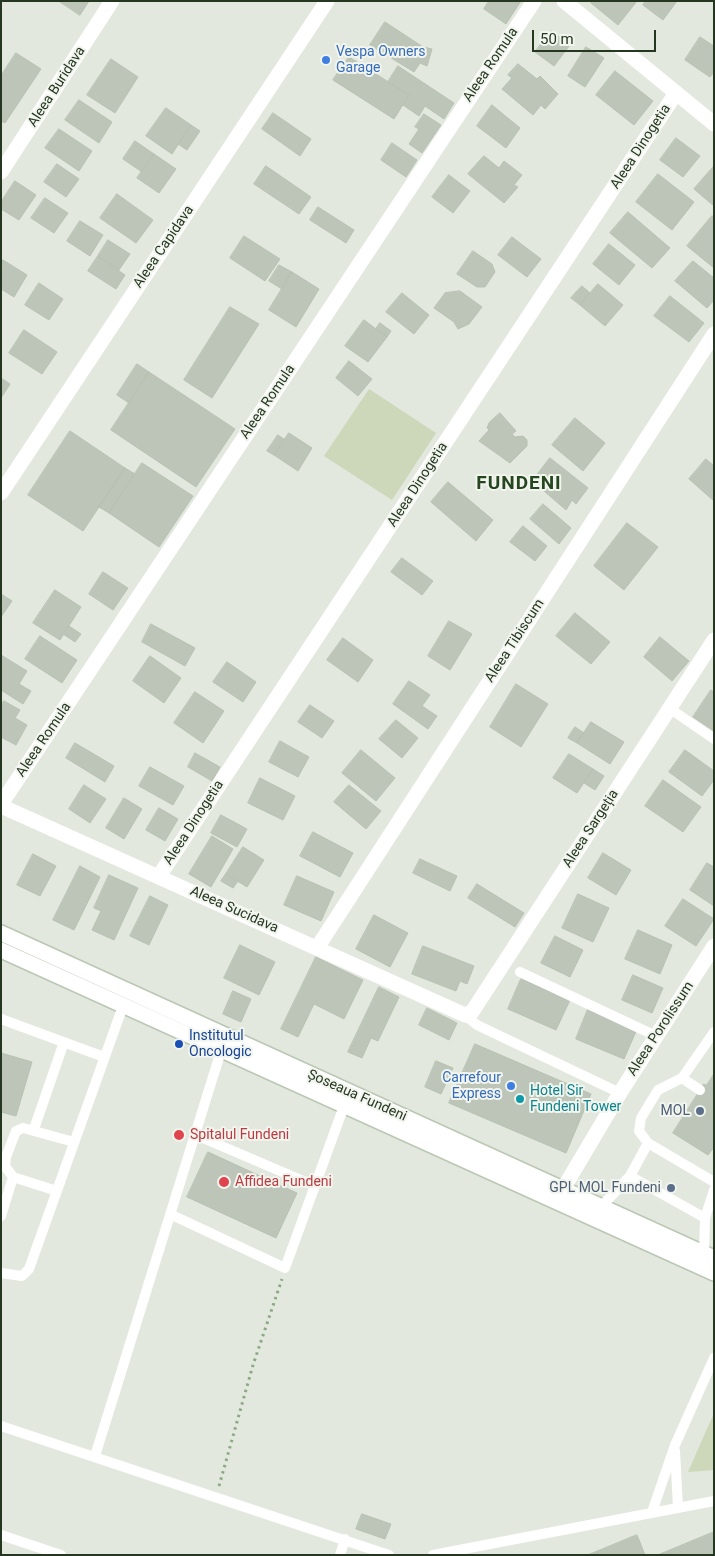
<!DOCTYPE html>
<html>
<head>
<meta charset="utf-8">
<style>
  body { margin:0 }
  #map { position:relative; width:715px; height:1556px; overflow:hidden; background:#e2e8de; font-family:Roboto,sans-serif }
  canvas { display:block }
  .frame { position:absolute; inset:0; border:2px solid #253621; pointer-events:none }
  .scale { position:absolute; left:532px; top:30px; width:124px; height:22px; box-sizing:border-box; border:2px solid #253621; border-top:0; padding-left:6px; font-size:15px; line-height:18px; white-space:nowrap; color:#253621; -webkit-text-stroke:4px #f1f5ee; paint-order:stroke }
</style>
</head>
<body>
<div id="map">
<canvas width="715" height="1556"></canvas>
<div class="frame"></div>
<div class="scale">50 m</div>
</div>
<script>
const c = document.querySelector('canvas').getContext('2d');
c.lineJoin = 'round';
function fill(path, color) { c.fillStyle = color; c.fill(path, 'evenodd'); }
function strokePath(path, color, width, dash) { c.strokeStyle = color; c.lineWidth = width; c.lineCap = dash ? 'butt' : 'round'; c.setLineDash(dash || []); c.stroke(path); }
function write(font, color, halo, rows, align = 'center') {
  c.font = font + ' Roboto,sans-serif'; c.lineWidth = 4; c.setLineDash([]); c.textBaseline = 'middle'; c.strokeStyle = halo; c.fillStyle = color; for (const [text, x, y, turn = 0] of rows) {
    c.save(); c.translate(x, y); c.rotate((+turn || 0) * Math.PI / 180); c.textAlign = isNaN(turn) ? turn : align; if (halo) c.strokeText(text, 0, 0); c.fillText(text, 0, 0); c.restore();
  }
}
const green = new Path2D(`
  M369,389L436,433L392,500L324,456Z
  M714,1413V1470L688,1472Z`);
const building = new Path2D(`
  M59,1H89L80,15Z
  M489,1H521L506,24L484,9Z
  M592,1H637L618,25L591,3Z
  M646,1H677L663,20L643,5Z
  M385,22L423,47L432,49L427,66L420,63L414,72L370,45Z
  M551,31L570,45L554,66L535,52Z
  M700,37L714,46V72L710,77L685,60Z
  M586,47L604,58L585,87L568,76Z
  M16,53L41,69L5,123L1,121V76Z
  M349,57L409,95L394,119L333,80Z
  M111,59L138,77L115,113L87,95Z
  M518,64L537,79L540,76L558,94L545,109L541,105L533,115L502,89L512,78L508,75Z
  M398,66L454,103L444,119L425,106L419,116L403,105L409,95L388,82Z
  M615,71L653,101L634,125L596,95Z
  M79,100L112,122L99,143L65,120Z
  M492,105L520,128L506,148L477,126Z
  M166,108L191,125L172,154L146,136Z
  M273,113L311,139L300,156L262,129Z
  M424,114L441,125L422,153L409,144L419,129L415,127Z
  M191,125L200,131L187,150L178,144Z
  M59,129L92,151L79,171L45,148Z
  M676,138L700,156L683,177L660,160Z
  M135,141L154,154L142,172L123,159Z
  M392,143L417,160L406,177L381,160Z
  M154,154L176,169L159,193L137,178Z
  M484,156L499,168L504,161L522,175L514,185L518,187L504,203L468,174Z
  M57,164L79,179L66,197L44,182Z
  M266,166L311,197L299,214L254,184Z
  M714,166V206L694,189Z
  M658,174L694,202L672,230L636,202Z
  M449,175L470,191L453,213L432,197Z
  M15,181L36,195L19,220L1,209V202Z
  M117,194L153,220L136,243L100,218Z
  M45,198L68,213L54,233L31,218Z
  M318,207L354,230L346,243L310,220Z
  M628,212L670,248L652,268L610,233Z
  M712,216L714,217V268L687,246Z
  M80,221L103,235L90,256L67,241Z
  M244,236L280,259L265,281L230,258Z
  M512,237L541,259L527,277L498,255Z
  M108,240L130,254L119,270L98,256Z
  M609,244L635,265L619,285L593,264Z
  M473,251L492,264L495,272L485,287H477L457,274Z
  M98,256L125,275L116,289L88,271Z
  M3,260L27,275L14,297L1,289Z
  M693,261L714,278V300L707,308L675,281Z
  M279,265L292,272L282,289L269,281Z
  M292,272L319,289L296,327L269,310Z
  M39,283L63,299L49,320L25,305Z
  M598,284L623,305L605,326L580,305Z
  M582,286L590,293L580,305L571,298Z
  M460,291L482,307L469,324L458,329L454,322L434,308L445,293Z
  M402,293L429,315L414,334L386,312Z
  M670,296L704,323L689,342L654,316Z
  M230,307L259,324L212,398L184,380Z
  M364,320L387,337L368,362L345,346Z
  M380,323L391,331L387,337L376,329Z
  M24,330L57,352L42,374L9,353Z
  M349,361L372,379L358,396L336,378Z
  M137,364L149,372L129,403L117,395Z
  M149,372L235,429L196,487L111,430Z
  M1,378L10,384L1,398Z
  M500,413L516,431L512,434L515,437L523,436L527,440V446L510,463L479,441L489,430L487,428L489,423Z
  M575,418L605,443L583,471L552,445Z
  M70,431L125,468L83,531L28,495Z
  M289,433L312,448L298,471L274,455Z
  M278,435L285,440L274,455L267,451Z
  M550,458L588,488L576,504L572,500L566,510L536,484V476Z
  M706,459L714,466V501L689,479Z
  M142,463L193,496L159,547L109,513Z
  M125,468L135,474L109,513L99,507Z
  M448,482L493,520L476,541L431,502Z
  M543,504L571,528L559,544L530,519Z
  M627,523L658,547L624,590L594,566Z
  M523,526L547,546L535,561L510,542Z
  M402,558L433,581L422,595L391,572Z
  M103,572L128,588L113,610L89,594Z
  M55,590L81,607L60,640L33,623Z
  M1,594L12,601L1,617Z
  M575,613L610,642L591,664L556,636Z
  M449,621L472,634L450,670L428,656Z
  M151,624L195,648L185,666L142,642Z
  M69,626L81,634L75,642L63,634Z
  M40,636L77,660L62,683L25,659Z
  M660,637L689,661L672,681L644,657Z
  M343,638L373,660L358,682L327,660Z
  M1,655L27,671L19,684L31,691L23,704L1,690Z
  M150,656L181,678L164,703L133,681Z
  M227,662L256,682L243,702L213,682Z
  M409,681L430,695L422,706L437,716L428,729L393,704Z
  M516,684L548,704L521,747L490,727Z
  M711,690L714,692V731L693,717Z
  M195,692L224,711L203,743L174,723Z
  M4,701L20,710L15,718L27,725L16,745L1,737V706Z
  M310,705L334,721L322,738L298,722Z
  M396,720L418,738L402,758L379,739Z
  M591,722L624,742L610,764L577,743Z
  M575,727L584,733L577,743L568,738Z
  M280,741L309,757L298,777L269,762Z
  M75,743L114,766L105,782L66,758Z
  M361,750L395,778L376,801L342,773Z
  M685,750L714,771V780L702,796L669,772Z
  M195,753L220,767L212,781L188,767Z
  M569,754L593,769L577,793L553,778Z
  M150,767L184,786L173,805L139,786Z
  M593,769L604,776L595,790L584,783Z
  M260,778L295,796L283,820L248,803Z
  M663,780L701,807L683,832L645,806Z
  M84,785L106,799L90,823L69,809Z
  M349,785L381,811L366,829L334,802Z
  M124,798L142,809L124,839L106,828Z
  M159,808L178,819L165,841L146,830Z
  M221,815L247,829L237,847L211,833Z
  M313,832L353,853L340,877L300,856Z
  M212,836L233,849L211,887L189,874Z
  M243,847L264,860L247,887L226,874Z
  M603,853L631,870L616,895L588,878Z
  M33,854L56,866L40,896L17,885Z
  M420,859L457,876L450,891L413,873Z
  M707,863L714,867V906L690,890Z
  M80,866L100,877L74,930L53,920Z
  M226,874L238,881L233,888L221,881Z
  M109,875L138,888L114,940L92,930L101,911L94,908Z
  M297,876L334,892L321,921L284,905Z
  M477,884L524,913L515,927L468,898Z
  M578,894L609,908L593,942L562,928Z
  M150,896L168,905L149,945L130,936Z
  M683,899L714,919L696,946L665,926Z
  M374,915L408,933L390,967L356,949Z
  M638,930L672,945L660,974L625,959Z
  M555,936L583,950L570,977L541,963Z
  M240,945L275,962L259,995L224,978Z
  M423,946L474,966L467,984L460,981L456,991L412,974Z
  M316,957L363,980L344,1019L314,1004L298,1037L281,1029Z
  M633,975L663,988L652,1013L622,1000Z
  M521,979L570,1000L556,1030L508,1009Z
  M379,987L399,997L378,1041L371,1038L362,1058L348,1052Z
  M233,991L251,999L241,1022L223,1014Z
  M427,1008L457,1023L449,1040L419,1025Z
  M588,1009L637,1029L624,1059L576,1039Z
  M475,1044L591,1094L566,1153L449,1103Z
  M1,1053L32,1062L16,1116L1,1112Z
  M436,1061L453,1068L441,1094L425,1087Z
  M714,1074V1090L707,1085Z
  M704,1084L714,1090V1147L708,1155L673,1133Z
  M208,1152L297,1193L276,1238L187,1197Z
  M362,1514L391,1524L385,1539L356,1529Z
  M714,1532V1555H658Z
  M637,1535L645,1555H588Z`);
const path = new Path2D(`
  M219,1486L253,1365L282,1279`);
const lane = new Path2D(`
  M669,708L714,739
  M520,972L656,1036
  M465,1015L477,1025L620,1093
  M1,1019L104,1057
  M682,1078L700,1090
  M34,1129L64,1042
  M196,1135L315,1186
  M648,1143L714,1182
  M630,1176L705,1218
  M57,1191L13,1177L5,1166L6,1157L16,1131L23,1128L74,1142
  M601,1207L630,1176L648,1143L639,1131L641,1118L658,1090L682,1078L714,1032
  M172,1215L285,1268L344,1106
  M1,1216L13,1177
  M704,1254L705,1218L714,1190
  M1,1273L22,1276L29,1269L123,1006
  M1,1426L389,1555
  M675,1451L678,1507
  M95,1456L221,1051
  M652,1512L675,1445L714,1358
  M1,1535L61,1555
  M340,1555L345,1539
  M433,1555L714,1501`);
const street = new Path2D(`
  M564,1L714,124
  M1,172L112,1
  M1,493L327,1
  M1,804L534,1
  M1,806L465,1015L472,1012L714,640
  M159,876L676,93
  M317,948L714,334
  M563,1189L620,1093L714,946`);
const secondary = new Path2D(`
  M1,933L714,1258
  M1,950L714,1273`);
const markers = [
  [326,60,5,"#3f7fe0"],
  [179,1044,5,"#1a4fb4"],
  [511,1086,5,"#3f7fe0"],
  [520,1099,5,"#0f9aa8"],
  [700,1111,5,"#5c6f8a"],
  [179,1135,6,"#e0444e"],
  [224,1182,6,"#e0444e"],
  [671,1188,5,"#5c6f8a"]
];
const shopNames = [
  ["Vespa Owners",336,52],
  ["Garage",336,68],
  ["Carrefour",501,1078,"right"],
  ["Express",501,1094,"right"]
];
const streetNames = [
  ["Aleea Romula",491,65,-56],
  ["Aleea Buridava",57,87,-57],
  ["Aleea Dinogetia",641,147,-57],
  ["Aleea Capidava",164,247,-56],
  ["Aleea Romula",268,402,-56],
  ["Aleea Dinogetia",418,485,-57],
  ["Aleea Tibiscum",515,641,-57],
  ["Aleea Romula",44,740,-56],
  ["Aleea Dinogetia",194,823,-57],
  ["Aleea Sargeția",591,829,-57],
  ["Aleea Sucidava",234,910,24],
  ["Aleea Porolissum",661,1029,-57],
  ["Șoseaua Fundeni",357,1096,24]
];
const transitNames = [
  ["Institutul",189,1036],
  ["Oncologic",189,1052]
];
const cultureNames = [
  ["Hotel Sir",530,1091],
  ["Fundeni Tower",530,1107]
];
const serviceNames = [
  ["MOL",690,1111],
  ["GPL MOL Fundeni",661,1188]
];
const healthNames = [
  ["Spitalul Fundeni",190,1135],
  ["Affidea Fundeni",235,1182]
];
const districtNames = [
  ["FUNDENI",519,484]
];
fill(green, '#cdd7b9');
fill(building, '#bcc5b7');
strokePath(building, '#b7c1b2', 1);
strokePath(secondary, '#b9c7b3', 18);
strokePath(path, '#8ba982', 3, [2.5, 4]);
strokePath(lane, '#fff', 10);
strokePath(street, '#fff', 15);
strokePath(secondary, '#fff', 15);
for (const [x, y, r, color] of markers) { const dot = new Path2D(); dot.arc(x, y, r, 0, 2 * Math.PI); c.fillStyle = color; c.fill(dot); strokePath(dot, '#f1f5ee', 2); }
write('14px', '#366cbe', '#f1f5ee', shopNames, 'left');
write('14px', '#253621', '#f1f5ee', streetNames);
write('14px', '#164399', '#f1f5ee', transitNames, 'left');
write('14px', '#0d838f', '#f1f5ee', cultureNames, 'left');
write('14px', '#4e5e75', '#f1f5ee', serviceNames, 'right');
write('14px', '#be3a42', '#f1f5ee', healthNames, 'left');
c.letterSpacing = '1px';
write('bold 19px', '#264620', '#f1f5ee', districtNames);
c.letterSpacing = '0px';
</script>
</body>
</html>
